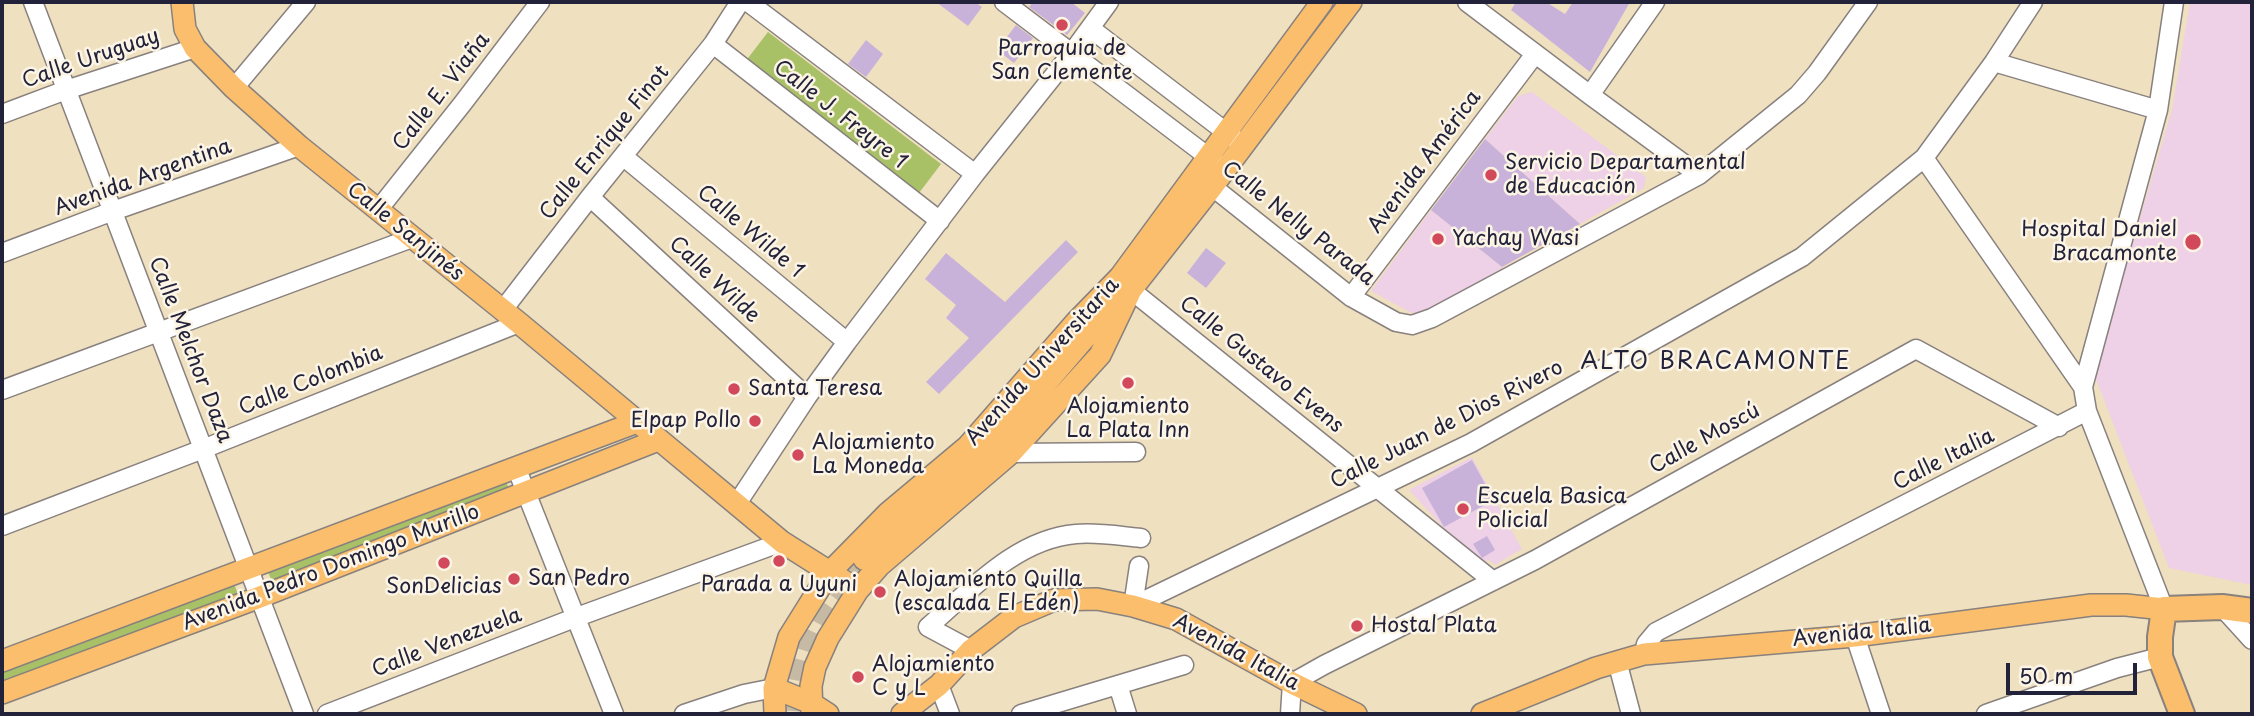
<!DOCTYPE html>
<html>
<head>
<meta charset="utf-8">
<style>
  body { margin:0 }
  #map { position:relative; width:2254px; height:716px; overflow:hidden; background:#efe0c0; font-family:"Playpen Sans",sans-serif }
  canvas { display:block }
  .frame { position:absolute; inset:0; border:4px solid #22223b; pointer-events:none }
  .scale { position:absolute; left:2006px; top:663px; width:131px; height:32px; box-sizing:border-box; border:4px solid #22223b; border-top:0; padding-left:9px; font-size:21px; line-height:24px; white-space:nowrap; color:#22223b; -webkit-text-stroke:5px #fcf5e5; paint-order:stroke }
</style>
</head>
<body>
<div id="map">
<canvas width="2254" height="716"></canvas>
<div class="frame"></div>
<div class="scale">50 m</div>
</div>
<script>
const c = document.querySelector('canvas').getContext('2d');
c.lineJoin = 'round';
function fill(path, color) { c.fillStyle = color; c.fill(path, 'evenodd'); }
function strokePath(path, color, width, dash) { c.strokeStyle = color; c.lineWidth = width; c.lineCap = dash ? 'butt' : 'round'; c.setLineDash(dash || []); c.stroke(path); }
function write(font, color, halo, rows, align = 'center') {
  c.font = font + ' "Playpen Sans",sans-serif'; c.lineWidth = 5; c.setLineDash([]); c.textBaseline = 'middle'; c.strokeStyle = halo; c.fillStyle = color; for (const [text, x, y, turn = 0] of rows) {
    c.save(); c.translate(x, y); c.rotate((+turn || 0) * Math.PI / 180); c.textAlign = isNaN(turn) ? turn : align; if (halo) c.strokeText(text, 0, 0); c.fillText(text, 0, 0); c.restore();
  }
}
const built = new Path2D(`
  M2190,2H2252V585L2169,568L2094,374L2172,110Z
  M1532,92L1646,177L1644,188L1580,224L1485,139L1518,96Z
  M1431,210L1503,268L1417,316L1371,291Z
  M1472,457L1522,549L1495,565L1489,560L1483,563L1444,528L1409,490Z`);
const green = new Path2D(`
  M768,32L941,164L919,193L745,62Z
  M504,477L510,491L272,582L267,569Z
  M233,581L238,594L2,686V671Z`);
const building = new Path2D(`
  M936,2H975L982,7L968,26Z
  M1033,2H1071L1085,13L1067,35L1029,7Z
  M1516,2H1546L1565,14L1573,2H1630L1590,72L1511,10Z
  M1016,25L1033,38L1014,63L997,50Z
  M866,40L883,54L866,77L848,64Z
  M1485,139L1580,224L1502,267L1431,210Z
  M1066,240L1078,252L939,394L926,382L969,338L946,318L956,305L925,279L946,253L1005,302Z
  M1206,248L1226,263L1206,288L1187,273Z
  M1472,460L1494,500L1444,527L1422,488Z
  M1487,536L1495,550L1482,558L1473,544Z`);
const majorTunnel = new Path2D(`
  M792,711C794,682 799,651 813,625C825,601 846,579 864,559`);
const minor = new Path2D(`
  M33,2L304,714
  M748,2L975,174
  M1004,2L1219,165
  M1467,2L1590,95L1699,175
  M1090,28L1235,139
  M713,44L940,221
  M1994,62L2158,110
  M234,88L306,2
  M1590,95L1655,2
  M2,114L66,90L195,48
  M624,157L847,342
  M1924,158L2083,387
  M1204,180L1351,297L1396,322L1412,325L1432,318L1699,175L1798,95L1817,73L1868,2
  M590,197L807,397
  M378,210L463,103L540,2
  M2,253L113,211L299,146
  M1131,290L1493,581
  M1351,297L1535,54
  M502,311L590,197L713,44L740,2
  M2,390L412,238
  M2087,411L2083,387L2158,110L2174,2
  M1011,453L1136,452
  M516,467L614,714
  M736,505L807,397L847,342L975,174L1071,54L1109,2
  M2,526L203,449L519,323
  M1133,606L1471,443L1802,257L1924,158L1994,62L2033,2
  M1133,606L1139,566
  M2222,607L2252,640
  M1855,636L1881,714
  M971,650L928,627C971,590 1016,539 1076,534C1097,532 1120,536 1141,538
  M1644,654L1646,644L1656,632L2087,411L2164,609
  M1617,661L1631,714
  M939,685L950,714
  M1118,685L1127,714
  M327,714L577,617L782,542
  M684,714L744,694L774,688
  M1021,714L1184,665
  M1290,714L1292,683L1324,665L1535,560L1916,349L2059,427
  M1986,714L2117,668L2160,657`);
const major = new Path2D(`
  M182,2L185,29L195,48L234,88L299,146L519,323L782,542L858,590
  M864,559L988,451L1090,332L1119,303
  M2,661L637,422
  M774,688L811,703L828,714
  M2,693L260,597L658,440
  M775,714L774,688L789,637L829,573L888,513L968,446L1077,321L1120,277L1322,2
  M812,714L811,686L815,667L828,638L858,590L879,566L1011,453L1100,355L1131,290L1212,187L1351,2
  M902,714L939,685L971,650L1014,617L1054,600L1097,599L1133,606L1176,619L1292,683L1356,714
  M1482,714L1596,668L1644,654L1855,636L2091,605H2126L2164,609`);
const highway = new Path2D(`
  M2182,714L2160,657V637L2164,609L2222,607L2252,611`);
const markers = [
  [1062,25,7,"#d1495b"],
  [1491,175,7,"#d1495b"],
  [1438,239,7,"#d1495b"],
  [2193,242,9,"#d1495b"],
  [1128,383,7,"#d1495b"],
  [734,389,7,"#d1495b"],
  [755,421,7,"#d1495b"],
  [798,455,7,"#d1495b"],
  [1463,509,7,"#d1495b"],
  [779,561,7,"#d1495b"],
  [444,563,7,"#d1495b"],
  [514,579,7,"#d1495b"],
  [880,592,7,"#d1495b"],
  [1357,626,7,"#d1495b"],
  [858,677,7,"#d1495b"]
];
const poiNames = [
  ["Parroquia de",1062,49,"center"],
  ["San Clemente",1062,73,"center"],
  ["Servicio Departamental",1505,163],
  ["de Educación",1505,187],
  ["Hospital Daniel",2177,230,"right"],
  ["Bracamonte",2177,254,"right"],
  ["Yachay Wasi",1452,239],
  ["Santa Teresa",748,389],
  ["Alojamiento",1128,407,"center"],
  ["La Plata Inn",1128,431,"center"],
  ["Elpap Pollo",741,421,"right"],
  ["Alojamiento",812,443],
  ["La Moneda",812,467],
  ["Escuela Basica",1477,497],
  ["Policial",1477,521],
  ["San Pedro",528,579],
  ["Alojamiento Quilla",894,580],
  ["(escalada El Edén)",894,604],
  ["Parada a Uyuni",779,585,"center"],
  ["SonDelicias",444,587,"center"],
  ["Hostal Plata",1371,626],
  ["Alojamiento",872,665],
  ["C y L",872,689]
];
const streetNames = [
  ["Calle Uruguay",91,59,-19],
  ["Calle E. Viaña",442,92,-52],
  ["Calle J. Freyre 1",840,115,38],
  ["Calle Enrique Finot",605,143,-51],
  ["Avenida América",1425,162,-53],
  ["Avenida Argentina",143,178,-20],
  ["Calle Nelly Parada",1298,224,38],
  ["Calle Sanjinés",405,232,39],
  ["Calle Wilde 1",750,232,40],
  ["Calle Wilde",714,280,43],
  ["Calle Melchor Daza",190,350,69],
  ["Avenida Universitaria",1043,362,-48],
  ["Calle Gustavo Evens",1261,365,39],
  ["Calle Colombia",311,381,-22],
  ["Calle Juan de Dios Rivero",1447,425,-27],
  ["Calle Moscú",1705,439,-29],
  ["Calle Italia",1944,460,-27],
  ["Avenida Pedro Domingo Murillo",331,568,-21],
  ["Avenida Italia",1862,633,-6],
  ["Calle Venezuela",447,643,-21],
  ["Avenida Italia",1236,653,28]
];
const neighbourhoodNames = [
  ["ALTO BRACAMONTE",1716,363]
];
fill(built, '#eed0e7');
fill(green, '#a8c066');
fill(building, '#c9b2da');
strokePath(majorTunnel, '#c6baa5', 21, [21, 10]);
strokePath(minor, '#88817e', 21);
strokePath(major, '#88817e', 24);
strokePath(highway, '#88817e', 28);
strokePath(minor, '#fff', 18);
strokePath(major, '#fabe6d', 21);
strokePath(highway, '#fabe6d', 24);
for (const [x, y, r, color] of markers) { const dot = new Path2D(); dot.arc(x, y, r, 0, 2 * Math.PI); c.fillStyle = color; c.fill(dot); strokePath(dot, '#fcf5e5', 2.5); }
write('21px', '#22223b', '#fcf5e5', poiNames, 'left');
write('21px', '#22223b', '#fcf5e5', streetNames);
c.letterSpacing = '2px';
write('23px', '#22223b', '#fcf5e5', neighbourhoodNames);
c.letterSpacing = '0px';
</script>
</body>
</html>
